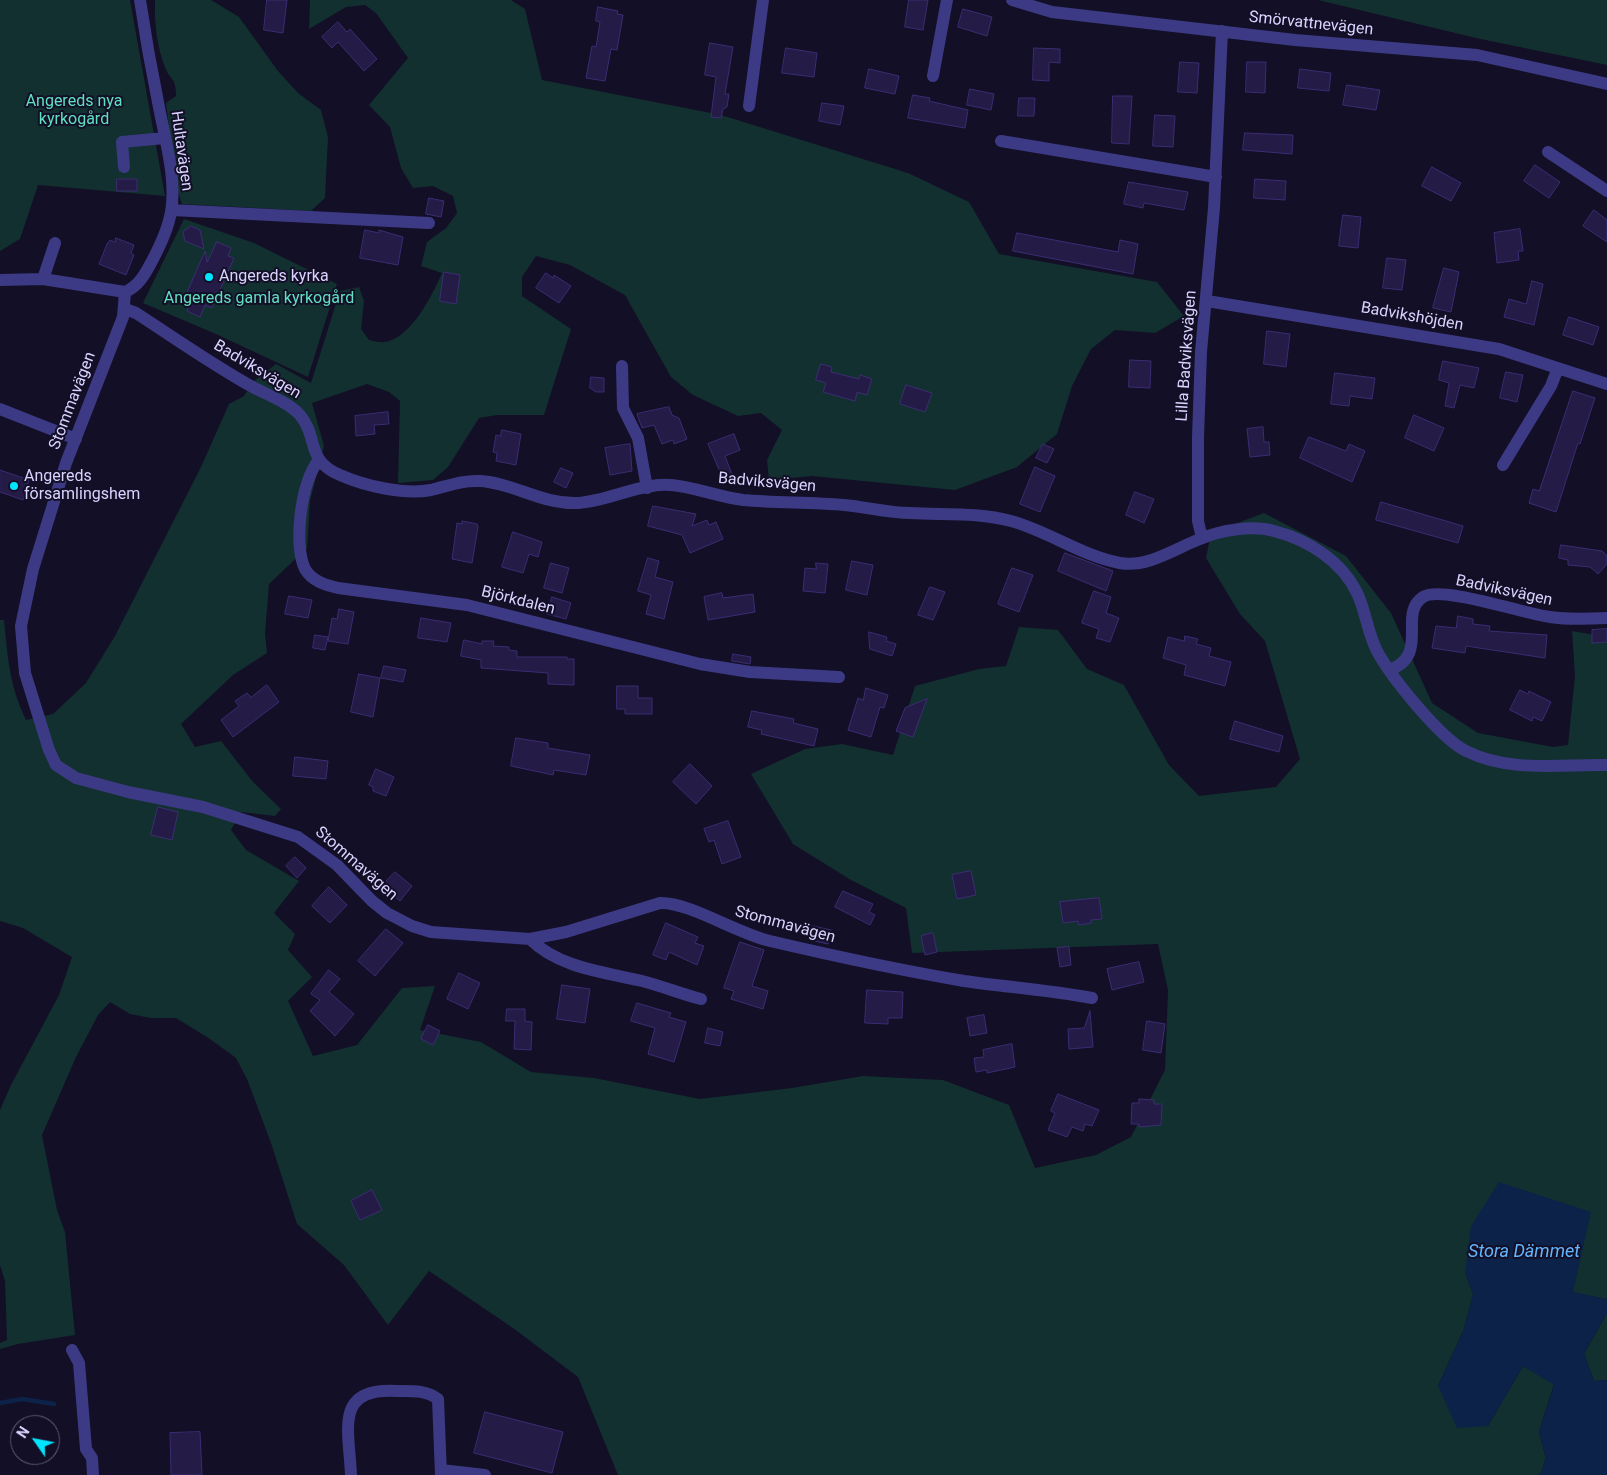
<!DOCTYPE html>
<html>
<head>
<meta charset="utf-8">
<style>
  body { margin:0 }
  #map { position:relative; width:1607px; height:1475px; overflow:hidden; background:#130f26; font-family:Roboto,sans-serif }
  canvas { display:block }
  .north { position:absolute; left:10px; top:1415px; width:50px; height:50px; box-sizing:border-box; background:#130f26; border:1px solid #625e7d; border-radius:50%; rotate:303deg; font-size:14px; font-weight:700; line-height:20px; text-align:center; color:#d9d4ff }
  .north::after { content:''; display:block; margin:auto; width:18px; height:22px; background:#00e5ff; clip-path:polygon(50% 0,100% 100%,50% 72%,0 100%) }
</style>
</head>
<body>
<div id="map">
<canvas width="1607" height="1475"></canvas>
<div class="north">N</div>
</div>
<script>
const c = document.querySelector('canvas').getContext('2d');
c.lineJoin = 'round';
function fill(path, color) { c.fillStyle = color; c.fill(path, 'evenodd'); }
function strokePath(path, color, width, dash) { c.strokeStyle = color; c.lineWidth = width; c.lineCap = dash ? 'butt' : 'round'; c.setLineDash(dash || []); c.stroke(path); }
function write(font, color, halo, rows, align = 'center') {
  c.font = font + ' Roboto,sans-serif'; c.lineWidth = 4; c.setLineDash([]); c.textBaseline = 'middle'; c.strokeStyle = halo; c.fillStyle = color; for (const [text, x, y, turn = 0] of rows) {
    c.save(); c.translate(x, y); c.rotate((+turn || 0) * Math.PI / 180); c.textAlign = isNaN(turn) ? turn : align; if (halo) c.strokeText(text, 0, 0); c.fillText(text, 0, 0); c.restore();
  }
}
const green = new Path2D(`
  M0,0H130L165,196L38,185L20,239L0,251Z
  M155,0H211L239,17L278,71L298,93L321,110L328,137L325,198L311,211L182,204L177,189L166,103L176,96C176,76 170,81 165,67C157,47 154,22 155,0Z
  M310,0H511L525,9L542,80L721,115L908,173L969,202L999,254L1157,282L1184,316L1155,333L1115,330L1091,349L1072,386L1057,434L1017,467L955,490L812,476L769,480L767,460L782,430L761,413L738,416L693,395L671,377L625,295L570,265L536,256L522,277V296L571,329L544,415H497L479,418L448,467L433,480L398,483L400,401L389,392L367,384L312,403L324,446L310,501L307,548L269,584L265,634L267,653L233,675L181,724L195,747L221,741L253,782L281,809L275,816L241,812L231,830L246,850L299,881L274,913L295,934L288,950L312,977L288,1001L313,1056L357,1045L402,988L435,986L420,1030L481,1042L531,1072L594,1078L700,1099L792,1088L863,1076L943,1080L1009,1105L1035,1168L1096,1155L1131,1137L1165,1070L1168,990L1158,944L912,953L906,908L851,880L793,844L751,774L805,749L842,744L893,755L915,686L979,669L1006,666L1019,627L1058,630L1087,669L1124,685L1169,765L1199,796L1276,787L1300,759L1265,641L1240,614L1206,558L1211,533L1264,513L1346,556L1391,613L1432,703L1478,733L1553,747L1568,745L1575,676L1572,631L1607,637V1299L1465,1273L1473,1294L1464,1329L1438,1386L1488,1426L1523,1366L1554,1384L1539,1432L1546,1458L1541,1473L1537,1475H618L578,1377L513,1328L429,1271L388,1325L344,1265L297,1224L271,1143L247,1079L236,1058L210,1039L176,1018H151L130,1014L110,1002L98,1015L76,1057L42,1135L57,1210L65,1232L75,1335L18,1344L0,1349V1343L7,1340L5,1281L0,1265V1110L11,1085L59,995L72,957L23,928L0,921V620H4C8,659 9,684 26,720L53,714L86,683L115,636L201,467L229,404L244,396L254,381L276,364L311,383L340,291L359,287L364,301L361,329L369,340C374,341 380,343 384,342C410,340 433,294 442,273L421,266L427,242L446,228L457,213L453,196L433,186L413,188L401,168L390,127L369,105L408,58L376,13L365,5L346,7L309,29Z
  M1318,0H1607V65L1476,38Z
  M184,219L254,243L337,284L308,377L216,334L143,303Z
  M1607,1313V1380L1594,1381L1584,1354Z`);
const water = new Path2D(`
  M1499,1182L1591,1212L1573,1292L1607,1299V1313L1584,1354L1594,1381L1607,1380V1475H1537L1541,1473L1546,1458L1539,1432L1554,1385L1523,1366L1488,1426L1457,1428L1438,1386L1464,1329L1473,1294L1465,1273L1471,1226Z`);
const stream = new Path2D(`
  M0,1403L22,1399L54,1404`);
const building = new Path2D(`
  M267,0H287L283,33L264,30Z
  M909,0H928L923,30L905,27Z
  M598,7L618,11L617,14L623,15L617,50L611,49L605,81L586,78L592,46L596,47L600,22L596,21Z
  M963,9L992,17L987,36L958,27Z
  M338,22L347,32L350,29L377,59L364,71L338,42L332,48L322,37Z
  M710,43L733,47L725,94H729L727,107L723,109L721,118L711,117L716,77L705,75Z
  M786,48L817,53L814,77L782,73Z
  M1034,48L1060,49V63L1049,62V81L1033,80Z
  M1180,62L1199,63L1197,93L1178,92Z
  M1247,62H1266L1265,93L1246,92Z
  M869,69L899,76L895,94L865,88Z
  M1300,69L1331,73L1329,91L1298,88Z
  M1347,85L1380,90L1376,110L1343,105Z
  M970,89L994,94L991,110L967,105Z
  M913,95L930,98L929,101L968,110L965,128L908,118Z
  M1113,96H1132L1129,144L1112,143Z
  M1019,98H1035L1034,116H1018Z
  M822,103L844,106L840,125L819,121Z
  M1155,115L1175,116L1173,147L1153,146Z
  M1245,133L1293,135L1292,154L1243,150Z
  M1535,165L1560,182L1549,198L1524,181Z
  M1432,167L1461,183L1451,201L1422,186Z
  M117,179H137V191H117Z
  M1255,179L1286,181L1285,200L1254,198Z
  M1129,182L1188,192L1184,210L1144,203L1143,208L1124,204Z
  M429,198L444,201L441,217L426,214Z
  M1594,210L1607,220V242L1583,226Z
  M1343,215L1361,217L1358,248L1339,246Z
  M191,226L200,230L204,249L185,241L183,232Z
  M1520,229L1523,251H1518L1519,260L1497,263L1494,233Z
  M365,230L379,233V230L403,237L398,265L360,258Z
  M1017,233L1118,252L1120,240L1138,244L1133,274L1013,251Z
  M116,238L134,245L131,253L134,255L126,275L99,264L107,244L110,240L115,242Z
  M217,242L231,248L228,256L234,258L212,308L205,305L200,317L187,311L192,299L185,297L205,251L207,262Z
  M1387,258L1406,260L1402,290L1383,288Z
  M1444,268L1459,272L1451,312L1433,308Z
  M444,272L460,275L456,304L440,301Z
  M546,273L553,278L554,275L571,286L559,303L536,288Z
  M1532,281L1543,284L1534,325L1504,317L1509,299L1526,304Z
  M1569,317L1599,327L1593,345L1563,335Z
  M1267,331L1290,334L1286,367L1264,364Z
  M1130,360L1151,361L1150,388L1129,387Z
  M1443,361L1479,368L1474,388L1460,385L1454,408L1445,406L1449,383L1439,380Z
  M821,364L832,367L831,372L859,379L860,375L872,379L867,395L857,392L855,401L823,392L826,383L816,380Z
  M1506,372L1523,375L1517,402L1500,398Z
  M1335,373L1375,378L1372,399L1350,396L1349,406L1331,404Z
  M591,377L604,378V392H596L590,388Z
  M906,385L932,393L925,412L900,404Z
  M1573,391L1595,398L1580,444L1578,443L1556,512L1529,503L1533,489L1539,491Z
  M669,407L672,415L679,418L687,439L674,444L673,440L662,444L654,425L642,428L637,414Z
  M388,412L389,424L374,425L375,434L356,436L355,416Z
  M1414,415L1444,428L1434,451L1405,438Z
  M1263,427L1264,442H1269L1270,455L1250,457L1247,429Z
  M502,430L521,434L516,465L496,461L497,453L493,452L496,435L500,436Z
  M734,434L740,450L725,456L733,477L724,481L708,444Z
  M1309,437L1346,451L1349,444L1365,451L1352,482L1300,458Z
  M630,444L632,471L610,475L605,448Z
  M1043,444L1054,449L1047,463L1036,458Z
  M1035,467L1055,476L1040,512L1020,504Z
  M561,468L573,473L566,488L554,482Z
  M0,470L29,480L23,500L0,492Z
  M1135,492L1154,499L1144,523L1126,515Z
  M1381,502L1463,526L1458,543L1376,520Z
  M653,506L696,514L692,526L707,520L709,525L716,522L723,539L690,553L682,535L648,526Z
  M462,521L477,524L478,527L472,563L452,559L457,523L462,524Z
  M513,532L542,542L538,557L529,554L523,573L502,567Z
  M1561,545L1602,551L1607,556V564L1598,574L1590,567L1568,565V560L1559,558Z
  M1065,553L1113,571L1106,591L1058,571Z
  M648,558L659,561L655,577L673,582L664,619L646,614L651,595L638,591Z
  M852,561L873,565L867,595L846,590Z
  M551,563L569,568L562,593L544,588Z
  M816,563L828,564L825,593L803,591L805,568L816,569Z
  M1012,568L1033,575L1019,612L998,604Z
  M930,587L945,592L933,620L918,615Z
  M1094,591L1111,597L1106,613L1119,618L1110,642L1096,638L1099,629L1082,623Z
  M722,593L723,598L753,594L755,612L708,620L704,597Z
  M289,596L312,600L308,618L285,614Z
  M552,597L571,603L566,619L547,614Z
  M339,609L354,612L348,644L328,641L332,618L337,619Z
  M1458,616L1473,619V624L1490,626L1489,631L1547,635L1545,658L1466,646L1465,653L1432,648L1436,626L1456,628Z
  M421,618L451,623L447,642L418,638Z
  M1607,629V642L1592,643V630Z
  M869,632L887,637L886,641L896,644L892,656L870,649Z
  M315,635L328,637L325,650L313,648Z
  M1185,636L1198,639L1196,644L1211,648L1209,656L1231,662L1225,686L1184,675L1186,665L1163,658L1168,637L1184,641Z
  M464,640L482,644V641H494L493,646L509,647V650L517,651V657H567V659H574V685L548,684V673L481,668V660L461,656Z
  M733,654L751,657L750,664L732,661Z
  M384,666L406,670L403,682L381,678Z
  M359,674L380,678L373,717L351,712Z
  M267,685L279,702L233,737L221,720L239,706L235,701L247,693L251,697Z
  M617,686H638V698H652V714H625V709H617Z
  M866,688L888,695L884,708L880,707L871,737L848,730L858,698L863,700Z
  M1520,690L1528,694L1529,691L1551,702L1542,721L1533,717L1532,721L1510,710Z
  M927,699L913,737L896,731L905,708Z
  M752,711L794,719L793,723L818,729L814,746L761,734L762,730L748,727Z
  M1235,721L1283,736L1279,752L1230,739Z
  M516,738L548,743V748L590,755L586,775L554,770L553,775L511,766Z
  M295,757L328,761L326,779L293,776Z
  M690,764L712,786L696,804L673,782Z
  M376,769L394,777L386,796L373,791V787L369,785Z
  M158,807L178,812L172,840L151,835Z
  M728,821L741,857L722,864L714,840L709,842L704,829Z
  M295,857L306,868L297,878L286,866Z
  M971,871L976,895L957,899L952,875Z
  M395,872L412,886L400,901L382,886Z
  M329,887L347,905L330,923L312,906Z
  M843,891L873,904L869,912L875,915L870,925L835,907Z
  M1099,898L1102,919L1091,920V923L1079,925L1078,921L1063,923L1060,902Z
  M666,923L698,937L695,943L704,946L697,965L669,952L666,960L653,955Z
  M813,926L831,930L828,944L810,940Z
  M386,929L403,943L375,976L358,961Z
  M933,933L937,952L925,955L921,936Z
  M740,942L764,950L752,986L768,991L763,1009L731,999L734,991L724,988Z
  M1069,947L1071,965L1060,967L1057,948Z
  M1139,962L1144,982L1112,990L1107,969Z
  M329,970L340,979L329,992L354,1014L335,1036L310,1011L320,1000L311,994Z
  M459,973L480,983L468,1009L447,999Z
  M562,985L590,989L585,1023L557,1019Z
  M867,990L903,992L902,1018H888V1024L865,1023Z
  M637,1003L671,1013L669,1017L686,1022L674,1062L648,1054L655,1028L631,1021Z
  M507,1009H525V1021L532,1022L531,1050L514,1049L515,1021H506Z
  M1090,1011L1093,1047L1069,1049L1068,1029L1084,1028Z
  M984,1015L987,1033L970,1036L967,1018Z
  M1147,1021L1165,1024L1161,1053L1143,1050Z
  M428,1025L440,1031L433,1045L421,1039Z
  M708,1028L723,1032L720,1046L705,1043Z
  M1012,1044L1015,1067L987,1073V1070L976,1072L974,1058L984,1057L983,1050Z
  M1058,1094L1099,1110L1092,1126L1085,1124L1083,1131L1072,1127L1067,1137L1048,1130L1055,1113L1051,1111Z
  M1139,1099L1154,1100V1104H1162L1161,1125L1139,1127V1124H1131L1132,1103H1139Z
  M372,1190L382,1210L360,1220L351,1201Z
  M485,1412L563,1432L552,1473L474,1453Z
  M200,1432L202,1475H171L170,1433Z`);
const minor = new Path2D(`
  M1012,0L1052,12L1295,40L1477,55L1607,84
  M933,76L947,0
  M749,106L763,0
  M1001,141L1216,177
  M1548,152L1607,191
  M124,167L122,142L165,138
  M172,210L429,223
  M43,279L55,243
  M0,280L43,279L125,292C139,286 145,274 152,261C160,246 168,229 171,212C177,177 164,136 158,102C151,68 145,34 140,0
  M125,292L123,317L66,463L33,569L21,626L25,673L49,750L56,765L76,778L128,792L203,807L298,837L337,865L372,901L387,913L412,926L431,932L530,939L566,932L660,903C689,902 736,933 770,941C834,956 899,970 964,981C1006,987 1049,990 1092,998
  M1207,301L1499,349L1607,384
  M125,309L136,313C173,337 210,363 249,385C265,394 287,401 300,415C319,438 305,460 340,475C365,486 404,495 431,490C448,486 462,480 480,481C514,483 543,505 578,503C606,501 632,487 660,485C685,483 717,497 743,500C776,503 810,502 844,505C866,507 888,513 910,513C944,515 978,512 1011,521C1048,531 1082,556 1120,563C1148,568 1176,548 1200,539C1221,530 1252,525 1274,531C1309,540 1343,562 1358,595C1366,613 1368,634 1377,651C1391,677 1440,738 1466,751C1510,773 1560,764 1607,765
  M622,366L623,408L638,438L647,488
  M0,409L76,439
  M319,460C301,480 293,545 305,569C312,581 325,585 338,588L467,605L700,664L750,672L839,677
  M1503,465L1551,386L1558,368
  M1202,538L1198,521V437L1201,352L1214,208L1222,31
  M1389,670C1431,655 1397,614 1423,597C1440,585 1526,614 1550,617C1569,620 1588,619 1607,618
  M530,939C559,968 604,972 642,981C662,986 681,994 701,999
  M72,1350L79,1363L86,1449L92,1458L93,1475
  M441,1470L485,1475
  M351,1475C349,1429 334,1387 397,1391C412,1391 426,1390 438,1399L441,1475`);
const markers = [
  [209,277,5,"#00e5ff"],
  [14,486,5,"#00e5ff"]
];
const streetNames = [
  ["Smörvattnevägen",1311,24,6],
  ["Hultavägen",181,151,82],
  ["Badvikshöjden",1412,317,10],
  ["Lilla Badviksvägen",1187,356,-86],
  ["Badviksvägen",257,370,31],
  ["Stommavägen",73,401,-69],
  ["Badviksvägen",767,483,5],
  ["Badviksvägen",1504,591,12],
  ["Björkdalen",518,601,14],
  ["Stommavägen",356,864,41],
  ["Stommavägen",785,925,15]
];
const parkNames = [
  ["Angereds nya",74,102],
  ["kyrkogård",74,120],
  ["Angereds gamla kyrkogård",259,299]
];
const poiNames = [
  ["Angereds kyrka",219,277],
  ["Angereds",24,477],
  ["församlingshem",24,495]
];
const waterNames = [
  ["Stora Dämmet",1524,1252]
];
fill(green, '#12302f');
fill(water, '#0c2248');
strokePath(stream, '#0c2248', 4.5);
fill(building, '#241b47');
strokePath(building, '#3b2d73', 1);
strokePath(minor, '#3d3a85', 12);
for (const [x, y, r, color] of markers) { const dot = new Path2D(); dot.arc(x, y, r, 0, 2 * Math.PI); c.fillStyle = color; c.fill(dot); strokePath(dot, '#130f26', 2); }
write('16px', '#d9d4ff', '#130f26', streetNames);
write('16px', '#5fe0c0', '#130f26', parkNames);
write('16px', '#d9d4ff', '#130f26', poiNames, 'left');
write('italic 18px', '#62b6ff', '#130f26', waterNames);
</script>
</body>
</html>
